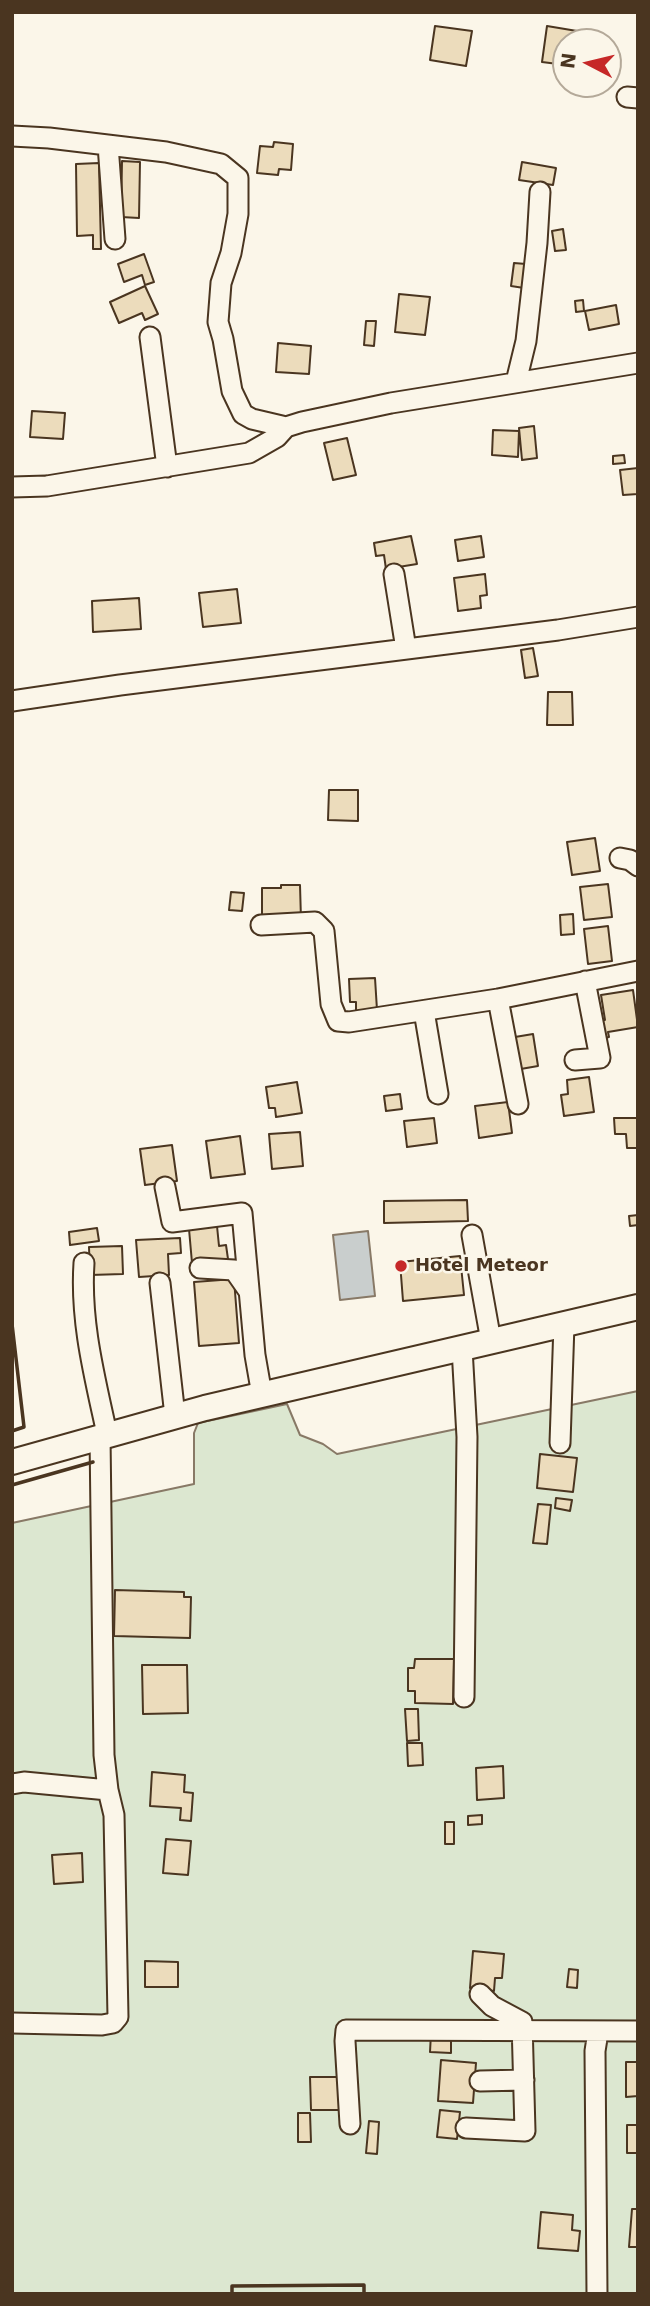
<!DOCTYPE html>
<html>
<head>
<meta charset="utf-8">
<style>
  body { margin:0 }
  #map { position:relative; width:650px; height:2306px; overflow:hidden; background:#fbf6e9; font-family:"DejaVu Sans",sans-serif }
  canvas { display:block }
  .frame { position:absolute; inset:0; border:14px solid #4a3520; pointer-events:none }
  .north { position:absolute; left:552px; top:28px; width:70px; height:70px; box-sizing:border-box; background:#fbf6e9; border:2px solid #b4a999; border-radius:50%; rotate:277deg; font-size:19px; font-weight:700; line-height:28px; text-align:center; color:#4a3520 }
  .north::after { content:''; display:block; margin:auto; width:24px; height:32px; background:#c62828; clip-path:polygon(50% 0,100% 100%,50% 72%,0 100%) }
</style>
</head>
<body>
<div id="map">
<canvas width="650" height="2306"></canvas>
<div class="frame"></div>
<div class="north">N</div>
</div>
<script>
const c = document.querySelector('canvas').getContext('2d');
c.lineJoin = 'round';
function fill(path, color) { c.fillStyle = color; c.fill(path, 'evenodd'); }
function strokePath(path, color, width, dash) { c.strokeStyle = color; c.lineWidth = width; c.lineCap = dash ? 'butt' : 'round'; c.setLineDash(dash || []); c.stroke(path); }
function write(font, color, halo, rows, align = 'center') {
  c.font = font + ' "DejaVu Sans",sans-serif'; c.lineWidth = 5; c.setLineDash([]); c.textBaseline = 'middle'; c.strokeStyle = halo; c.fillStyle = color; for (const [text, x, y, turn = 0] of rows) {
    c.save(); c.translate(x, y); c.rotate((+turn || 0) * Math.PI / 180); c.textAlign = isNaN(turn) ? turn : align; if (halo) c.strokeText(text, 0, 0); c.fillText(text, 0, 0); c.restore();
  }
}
const green = new Path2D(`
  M638,1391V2294H12V1523L194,1484V1433L198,1423L287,1404L300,1435L323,1444L337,1454Z`);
const water = new Path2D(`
  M368,1231L375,1296L340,1300L333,1235Z`);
const building = new Path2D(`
  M435,26L472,31L466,66L430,60Z
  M547,26L577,31L575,42H566V65L542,62Z
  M274,142L293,144L291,170L279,169L278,175L257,173L260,146L273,147Z
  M122,161L140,162L139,218L121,217Z
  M522,162L556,168L553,185L519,180Z
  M99,163L101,249H93V235L77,236L76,164Z
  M563,229L566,250L555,251L552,231Z
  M144,254L154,282L145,285L142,275L124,282L118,264Z
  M514,263L526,264L524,288L511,286Z
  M145,286L158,314L145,320L142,313L119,323L110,302Z
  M399,294L430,297L425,335L395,332Z
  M583,300L584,311L576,312L575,301Z
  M616,305L619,324L589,330L585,311Z
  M366,321H376L374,346L364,345Z
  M278,343L311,346L309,374L276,372Z
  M32,411L65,413L63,439L30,437Z
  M534,426L537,458L522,460L519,428Z
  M493,430L519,431L518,457L492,455Z
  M347,438L356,475L333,480L324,443Z
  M624,455L625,463L613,464V456Z
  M638,468V494L623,495L620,470Z
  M411,536L417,564L386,569L384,555L376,556L374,543Z
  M481,536L484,557L458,561L455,540Z
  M485,574L487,595L480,596L481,608L458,611L454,578Z
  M237,589L241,623L203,627L199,593Z
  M139,598L141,629L93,632L92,601Z
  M533,648L538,676L525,678L521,650Z
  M548,692H572L573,725H547Z
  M329,790H358V821L328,820Z
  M595,838L600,871L572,875L567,842Z
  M608,884L612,917L584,920L580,887Z
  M281,885H300L301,920L262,921V888H281Z
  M231,892L244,893L242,911L229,910Z
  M573,914L574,934L561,935L560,915Z
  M608,926L612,961L588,964L584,929Z
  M375,978L377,1010L356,1011V1002H350L349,979Z
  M633,990L638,1027L608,1032L609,1037L601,1039L598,1021L605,1020L601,995Z
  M533,1034L538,1066L515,1070L509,1038Z
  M589,1077L594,1112L564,1116L561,1095L568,1094L567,1080Z
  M297,1082L302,1113L276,1117L275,1108H269L266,1087Z
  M400,1094L402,1109L386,1111L384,1096Z
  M508,1102L512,1133L479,1138L475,1106Z
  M434,1118L437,1143L407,1147L404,1121Z
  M614,1118H638V1148H627L626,1134H615Z
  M300,1132L303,1166L272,1169L269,1134Z
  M240,1136L245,1174L211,1178L206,1141Z
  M172,1145L177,1181L145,1185L140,1149Z
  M467,1200L468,1221L384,1223V1201Z
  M638,1215V1225L630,1226L629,1216Z
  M217,1226L219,1246L226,1245L228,1259L192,1263L189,1229Z
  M97,1228L99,1241L70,1245L69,1232Z
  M180,1238L181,1253L168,1254L169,1275L139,1277L136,1240Z
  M122,1246L123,1274L90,1275L89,1247Z
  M460,1256L464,1295L403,1301L400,1262Z
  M234,1279L239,1343L199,1346L194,1282Z
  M540,1454L577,1458L573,1492L537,1488Z
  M556,1498L572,1500L570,1511L555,1508Z
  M538,1504L551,1505L547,1544L533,1543Z
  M115,1590L184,1592V1597H191L190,1638L114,1636Z
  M415,1659H454L453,1704L415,1703V1691H408V1668H414Z
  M142,1665H187L188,1713L143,1714Z
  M405,1709H418L419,1740L407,1741Z
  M407,1743H422L423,1765L408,1766Z
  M503,1766L504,1798L477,1800L476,1768Z
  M152,1772L185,1775L184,1792L193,1793L191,1821L180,1820L181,1808L150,1806Z
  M482,1815V1824L468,1825V1816Z
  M445,1822H454V1844H445Z
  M166,1839L191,1841L188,1875L163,1873Z
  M82,1853L83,1882L54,1884L52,1855Z
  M473,1951L504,1954L502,1978H495L494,1991L470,1988Z
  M145,1961L178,1962V1987H145Z
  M569,1969L578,1970L577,1988L567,1987Z
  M431,2033L451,2034V2053L430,2052Z
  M441,2060L476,2063L473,2103L438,2101Z
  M626,2062H638V2096L626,2097Z
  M310,2077H342V2110H311Z
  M440,2110L460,2112L457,2139L437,2137Z
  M298,2113H310L311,2142H298Z
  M369,2121L379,2122L377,2154L366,2153Z
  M627,2125H638V2153H627Z
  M632,2209H638V2247H629Z
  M541,2212L573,2215L572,2230L580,2231L578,2251L538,2248Z`);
const minor = new Path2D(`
  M627,97L638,98
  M12,136L49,138L166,152L221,164L238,178V214L231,253L221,283L218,322L223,339L232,391L243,414L252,419L286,427
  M108,145L115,239
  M150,337L167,467
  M516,382L526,341L537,243L540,192
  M12,487L47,486L249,453L277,437L286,427L302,422L391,403L638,363
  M394,574L406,649
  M12,701L120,685L558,630L638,617
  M620,858L630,860L638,866
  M261,925L315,922L324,931L331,1004L338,1021L349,1022L498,999L638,971
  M498,999L518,1104
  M424,1011L438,1094
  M575,1060L600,1058L585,981
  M165,1187L172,1222L242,1213L255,1355L262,1395
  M472,1235L491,1341
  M84,1263C80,1322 95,1378 107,1434
  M200,1268L234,1270L248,1290
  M160,1283L175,1416
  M462,1348L467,1437L464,1697
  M560,1443L564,1324
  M12,1784L24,1782L108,1790
  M12,2023L102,2025L113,2023L118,2017L114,1815L108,1790L104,1755L100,1436
  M480,2081L524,2080
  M350,2124L345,2041L346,2030L638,2031
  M466,2128L525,2131L522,2022L492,2006L480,1994
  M597,2294L595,2051L598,2032`);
const major = new Path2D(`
  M12,1462L205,1408L638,1307`);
const wall = new Path2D(`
  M12,1324L24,1427L12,1431
  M12,1485L93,1462
  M232,2294V2286L364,2285V2294`);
const markers = [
  [401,1266,7,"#c62828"]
];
const poiNames = [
  ["Hotel Meteor",415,1266]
];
fill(green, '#dce7d0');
strokePath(green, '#887966', 2);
fill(water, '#c9cecd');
strokePath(water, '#887966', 2);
fill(building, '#ecdcbc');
strokePath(building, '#4a3520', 2);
strokePath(minor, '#4a3520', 23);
strokePath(major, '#4a3520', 28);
strokePath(minor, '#fbf6e9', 19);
strokePath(major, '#fbf6e9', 24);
strokePath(wall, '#4a3520', 3.5);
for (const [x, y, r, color] of markers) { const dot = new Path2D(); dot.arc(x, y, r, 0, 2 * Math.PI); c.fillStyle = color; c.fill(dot); strokePath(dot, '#fbf6e9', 2.5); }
write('bold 18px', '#4a3520', '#fbf6e9', poiNames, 'left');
</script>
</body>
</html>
